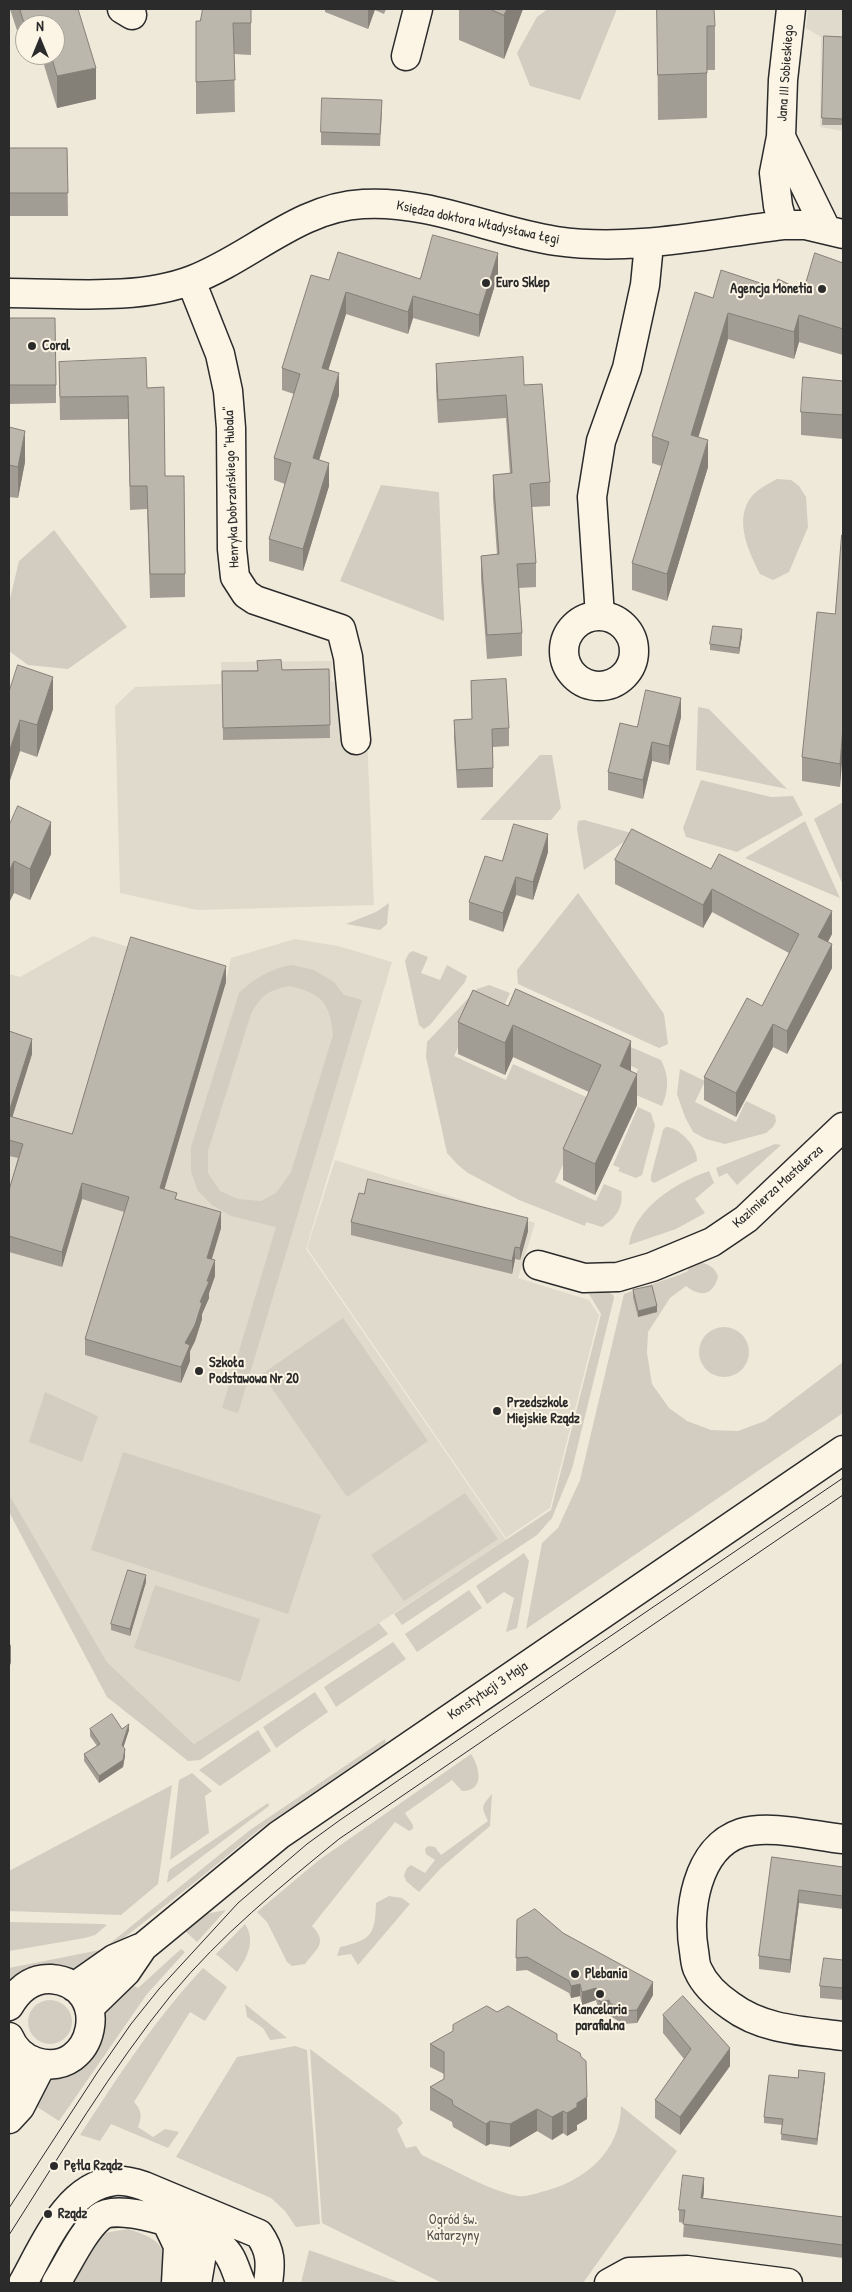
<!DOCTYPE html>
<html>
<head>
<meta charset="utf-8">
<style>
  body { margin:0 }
  #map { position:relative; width:852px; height:2292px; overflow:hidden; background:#efe9da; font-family:"Patrick Hand",sans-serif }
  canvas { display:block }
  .frame { position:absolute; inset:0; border:10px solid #2b2b2b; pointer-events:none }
  .north { position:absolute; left:15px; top:15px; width:50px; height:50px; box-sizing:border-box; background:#fcf5e5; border:1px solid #a8a49b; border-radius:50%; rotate:0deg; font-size:14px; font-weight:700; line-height:20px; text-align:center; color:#2b2b2b }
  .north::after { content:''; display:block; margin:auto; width:18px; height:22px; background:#2b2b2b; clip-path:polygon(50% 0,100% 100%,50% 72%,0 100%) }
</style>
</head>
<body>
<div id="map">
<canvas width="852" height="2292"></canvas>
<div class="frame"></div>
<div class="north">N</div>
</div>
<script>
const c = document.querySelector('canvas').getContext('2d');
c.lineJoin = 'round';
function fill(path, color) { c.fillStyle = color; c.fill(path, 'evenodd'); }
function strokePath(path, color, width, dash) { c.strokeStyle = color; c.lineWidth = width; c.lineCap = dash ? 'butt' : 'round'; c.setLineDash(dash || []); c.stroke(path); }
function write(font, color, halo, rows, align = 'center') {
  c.font = font + ' "Patrick Hand",sans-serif'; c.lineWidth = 4; c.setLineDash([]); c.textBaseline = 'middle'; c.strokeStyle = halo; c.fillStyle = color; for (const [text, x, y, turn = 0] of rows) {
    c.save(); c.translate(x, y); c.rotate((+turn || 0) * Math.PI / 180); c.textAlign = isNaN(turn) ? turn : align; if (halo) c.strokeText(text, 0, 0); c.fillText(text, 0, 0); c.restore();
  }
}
const built = new Path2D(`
  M808,9H843V131L820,127L821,37L806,28Z
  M332,661L331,681L351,687H365L374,905L197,910L120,893L115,706L135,687L221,684V662Z
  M93,936L227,977L231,958L295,939L338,946L392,962L306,1249L506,1540L194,1744L107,1662L9,1494V974L20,977Z
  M335,1160L535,1223L518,1278L589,1300L599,1315L550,1508L506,1538L307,1248Z`);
const green = new Path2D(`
  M548,9H617L580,100L530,86L517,53L537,17Z
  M777,479L791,480L799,486L806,497L808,527L789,572L773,580L760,574C749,552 735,523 749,500C755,490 768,484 777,479Z
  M381,485L439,492L444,621L340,581Z
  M54,530L127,627L68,669L28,665L9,651V603L19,561Z
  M698,707L709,709L787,789L696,770Z
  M540,755H552L561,808L551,820H480Z
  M701,780L771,797L793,796L803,815L737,852L686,837L683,828Z
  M843,802V885L814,819Z
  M584,820L635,834L584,870L577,829L578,821Z
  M805,821L840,898L745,858Z
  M578,893L664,1014L668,1044L659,1048L518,984L517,970Z
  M389,903L387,924L380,930L346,924L376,912Z
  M413,951L428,957L421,973L440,980L447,965L467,976L465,982L430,1025L424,1029L419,1025L405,961L409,953Z
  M291,965L314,970L334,982L344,995L362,1000L238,1413L222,1408L276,1227L231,1216L212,1205L198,1191L191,1172V1147L239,993C255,978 270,969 291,965ZM289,986C321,993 330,1002 333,1035L291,1172L276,1193L261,1201L238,1199L220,1191L208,1173V1151L251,1014C262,994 268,991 289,986Z
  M489,985L510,993L494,1027L472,1017L454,1056L506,1080L513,1064L593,1100L555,1182L596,1201L604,1184L621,1191C624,1207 616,1218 602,1227L586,1222L585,1226L519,1200L468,1173L458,1165L447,1153L426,1057L427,1042L477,989Z
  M589,1029L661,1060C669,1076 669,1089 662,1106L629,1092L638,1069L582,1045Z
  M680,1069L705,1081L695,1102L736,1122L746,1101L775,1115L776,1121L773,1127L766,1133L725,1144L706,1139L693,1132L685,1117L677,1094Z
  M638,1107L651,1113L655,1126L642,1175L636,1178L618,1171L620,1168L613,1165Z
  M666,1127C679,1127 698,1147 697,1161L654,1183L651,1181V1176L663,1130Z
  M775,1144L781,1145L737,1185L727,1173L719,1177L716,1168Z
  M709,1171L714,1183L695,1199L705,1213L676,1229L629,1245C634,1208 677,1182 709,1171Z
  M698,1262C709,1264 715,1267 718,1277C713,1295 701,1298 686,1286L670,1298L648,1332L647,1353L652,1384L669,1408L687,1421L711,1430L738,1431L765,1421L843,1362V1413L526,1629L542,1543L558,1528L580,1480L624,1294L679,1275L688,1271L689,1265Z
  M608,1292L613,1295L614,1298L572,1469L552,1518L537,1535L402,1625L394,1614L551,1510L601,1314L589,1294Z
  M343,1318L428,1441L347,1497L262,1374Z
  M699 1352a25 25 0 1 1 50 0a25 25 0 1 1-50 0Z
  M45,1392L98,1416L82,1462L29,1442Z
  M123,1452L321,1515L288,1614L91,1550Z
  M465,1493L498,1539L404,1601L371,1555Z
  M9,1494L107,1662L194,1744L379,1623L388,1634L200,1760L188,1761L107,1697L9,1512Z
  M524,1553L529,1561L517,1628L506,1632L514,1598L504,1592L487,1604L476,1586Z
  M155,1585L260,1619L240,1682L134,1648Z
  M469,1590L482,1608L417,1652L405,1634Z
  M393,1642L406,1659L336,1707L324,1687Z
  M315,1692L328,1712L276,1748L263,1727Z
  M258,1730L271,1751L220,1786L199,1770Z
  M385,1739L386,1743L260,1829L194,1883L111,1948L108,1945L250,1830Z
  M471,1754C480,1768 485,1791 462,1791L452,1780L405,1813L413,1825V1829L409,1831L395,1822L312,1926C328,1943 317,1948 305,1964L292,1966L287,1962L267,1922L257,1912L319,1860Z
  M192,1773L212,1791L205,1796L209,1833L170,1860L179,1780Z
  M172,1785L158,1884L121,1915L9,1911V1871Z
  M492,1794L490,1826L441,1868L419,1892L406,1881L404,1875L407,1868L411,1865L425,1873L435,1860L426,1854L425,1849L428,1846L435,1847L441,1855L488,1821C481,1806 481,1807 492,1794Z
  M268,1803L269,1806L167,1883L169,1870Z
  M389,1896L402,1898L410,1904L358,1965L351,1954L337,1956L340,1947C372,1940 375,1934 376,1903Z
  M226,1910L197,1942L185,1931L200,1915Z
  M9,1922L103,1924L107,1925L95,1935L85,1938L9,1951Z
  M245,1924C256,1940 247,1959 237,1972L216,1954Z
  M181,1949L185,1952L147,1994L59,2121L31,2103L40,2084L130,1984L138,1988Z
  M100,1950L105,1955L82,1970L9,1983V1968Z
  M203,1968L227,1987L205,2021L190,2012L134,2102C142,2110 142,2117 138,2127L153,2137L165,2129L179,2132L168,2148L111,2124L100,2141L80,2135C118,2077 155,2019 203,1968Z
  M28 2022a22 22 0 1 1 44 0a22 22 0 1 1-44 0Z
  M245,2004L287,2038L270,2040L263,2028L247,2017Z
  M295,2046L307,2050L320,2224L296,2227L285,2211L271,2198L176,2157L237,2057Z
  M310,2049L398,2115L403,2123L397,2129L406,2148L416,2146L422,2155L430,2159C455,2170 492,2192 518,2196C526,2197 534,2194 541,2192C582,2183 621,2152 621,2106L677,2151L583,2283H442L322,2223Z
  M128,2229C163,2240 167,2247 166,2283H67L91,2245L104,2233Z
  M309,2250L401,2283H301Z`);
const minor = new Path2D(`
  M122,9L132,15
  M406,56L418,9
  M781,137L826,229
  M783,225L778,206L774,173L781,137L783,80L791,9
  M191,281L220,354L228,391L231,428L232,549L235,577L246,594L255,600L341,629L348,657L356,740
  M9,293C67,293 137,301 192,280C250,258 299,207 363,204C429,200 491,231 556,241C631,252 708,234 783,225H805L843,234
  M564 651a35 35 0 1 1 70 0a35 35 0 1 1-70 0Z
  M600,616L592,497L601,441L627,368L645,285L649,244
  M538,1265L584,1278L618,1277L652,1267L712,1242L746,1219L843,1127
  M843,1839C814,1836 769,1824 741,1833C696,1848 687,1912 694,1951C695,1957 695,1965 698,1970C704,1984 718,1997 731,2006C763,2030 804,2031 843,2036
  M74,1987L114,1959L140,1948
  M9,2006C18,1990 31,1978 51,1979C115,1984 95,2080 36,2062C23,2058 14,2049 9,2037
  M89,2008L126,1972L143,1947L279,1835L843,1450
  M9,2086L22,2055
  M9,2119L20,2107L42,2064
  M167,2223L178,2246L176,2283
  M23,2283C44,2246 66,2187 114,2181C124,2180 135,2183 144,2186L259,2234C271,2251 271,2263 268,2283
  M56,2283C68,2264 83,2231 100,2217C120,2201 204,2231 222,2247C233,2256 235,2270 241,2283
  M197,2283L203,2248L199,2235
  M609,2283L629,2272L687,2270L788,2283`);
const tram = new Path2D(`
  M9,2208L97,2073L131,2024L159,1989L238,1903L307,1844L340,1820L843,1478
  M9,2235C61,2154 111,2069 172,1994C221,1935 280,1887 339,1839L843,1495`);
const wall = new Path2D(`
  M10,9H74L96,99L57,108L41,55H55V25H25V55H35L26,58Z
  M251,9V55L234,54L235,112L196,114V21H200Z
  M325,9H386L384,14L375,10L368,29L325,12Z
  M459,9H523L504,59L459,40Z
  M657,9L715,26V70H707V118L658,120Z
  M824,36L843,37V125H822Z
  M382,112L380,146L321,145V132Z
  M9,148H67L68,216H9Z
  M843,263V355L799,342L794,359L728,339L698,437L708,467L667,601L632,590V563L661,466L652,463V436L713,298L775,288L803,291Z
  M498,275L479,337L413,318L408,334L346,314L328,370L339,395L319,460L329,486L303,571L269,561V539L285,484L274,480V458L294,394L282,390V368L329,280L420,279Z
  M9,318L56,385V403L9,404Z
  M59,362L147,388L185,574V597L150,598L147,509L130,510L128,419L60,420Z
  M436,364L524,385L550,482V506L532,507L536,563V587L519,588L522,633V656L487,659L481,579V556L497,554L493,498V475L510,474L506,418L438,423L436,388Z
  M843,381V439L801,435V412Z
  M9,427L25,462L18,498L9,497Z
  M843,535L840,787L802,781V757L835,614Z
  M742,636L739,654L710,650V644Z
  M329,669L330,738L223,740L222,671Z
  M471,681L509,728V746L493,747V787L457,788L454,738V720L472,719Z
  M9,692L53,709L37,757L20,751L9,783Z
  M681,717L669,765L652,761L643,799L608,790V772L637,727Z
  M9,826L51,854L30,900L14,893Z
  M632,829L832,934L828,942L832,968L787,1054L773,1047L736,1117L704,1100V1077L762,1006L789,953L712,912L703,928L615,884V860Z
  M548,852L533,900L516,895L503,932L469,920V902L502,861Z
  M226,982L164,1189L177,1200L221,1228L212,1259L215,1276L209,1293V1298L202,1314V1319L195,1341L190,1351V1361L181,1383L85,1355V1339L124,1212L82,1199L62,1267L9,1252V1190L18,1158L9,1156V1031L32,1054L12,1117L72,1134Z
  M473,990L631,1071L637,1105L595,1195L563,1180V1149L589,1092L513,1057L505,1075L458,1054V1022Z
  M351,1222L528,1231L520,1260L515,1259L512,1274L351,1235Z
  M633,1290L657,1312L638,1317L633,1297Z
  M146,1582L130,1636L111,1630V1624Z
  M90,1729L129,1730L123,1747L125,1756L123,1767L99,1783L84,1761V1754L97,1746L90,1736Z
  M772,1857L843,1867V1909L799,1903L790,1973L759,1969V1956Z
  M517,1920L563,1933L653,1995L637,2023L623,2024L610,2016L609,2012L600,2015L596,2000L582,2005L580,1996L571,1998L569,1993L527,1970L516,1971Z
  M843,1960V2000L820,1998V1986Z
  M497,2012L557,2040L587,2119L577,2125V2130L567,2136L563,2133L552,2140L537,2131L510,2147L490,2144L486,2146L453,2127L452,2122L430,2110V2087L444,2079V2074L430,2067V2044Z
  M663,2015L730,2066L680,2135L655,2118V2100L684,2059L663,2033Z
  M798,2078L825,2079L817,2145L781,2140L782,2125L764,2123V2117Z
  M704,2191L703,2198L843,2217V2258L683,2237L684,2223L679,2222V2210Z`);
const shadedWall = new Path2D(`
  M368,9H375L368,29Z
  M507,9H523L504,59V15Z
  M41,21V25H29Z
  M26,55H35L26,58Z
  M96,68V99L57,108V76Z
  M498,253V275L479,337V315Z
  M346,292V314L322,390V368Z
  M413,296V318L408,334V312Z
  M728,313V339L691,462V435Z
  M799,315V342L794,359V332Z
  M339,373V395L313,480V458Z
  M25,431V462L18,498V467Z
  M708,440V467L667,601V574Z
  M329,463V486L303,571V549Z
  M742,629V636L739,654V648Z
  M53,677V709L37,757V725Z
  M681,698V717L669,765V746Z
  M20,720V751L9,783V752Z
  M843,727V751L840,787V764Z
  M652,742V761L643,799V780Z
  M51,822V854L30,900V869Z
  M548,834V852L533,900V882Z
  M14,861V893L9,903V871Z
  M516,877V895L503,932V913Z
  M712,889V912L703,928V905Z
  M832,911V934L818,960V937Z
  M832,944V968L787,1054V1031Z
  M226,966V982L160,1204V1188Z
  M773,1024V1047L736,1117V1093Z
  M513,1025V1057L505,1075V1043Z
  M32,1039V1054L9,1128V1112Z
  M631,1041V1073L620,1066Z
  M637,1074V1105L595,1195V1164Z
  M82,1183V1199L62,1267V1252Z
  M221,1212V1228L207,1274V1258Z
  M528,1218V1231L520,1260V1248Z
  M515,1247V1259L512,1274V1261Z
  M215,1260V1276L209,1293V1298L202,1314V1319L195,1341L190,1351V1361L181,1383V1367L185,1343L200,1302L207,1281Z
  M657,1306V1312L638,1317V1311Z
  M146,1575V1582L130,1636V1629Z
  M11,1644V1663L9,1667V1648Z
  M129,1724V1730L122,1752V1745Z
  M125,1749V1756L123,1767L99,1783V1776Z
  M799,1890V1903L790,1973V1960Z
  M653,1982V1995L637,2023V2010Z
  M580,1984V1996L571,1998V1986Z
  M596,1988V2000L582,2005V1992Z
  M609,2000V2012L600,2015V2002Z
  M730,2048V2066L680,2135V2117Z
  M825,2073V2079L817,2145V2139Z
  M587,2097V2119L577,2125V2130L567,2136V2113L577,2103Z
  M537,2109V2131L510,2147V2124Z
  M563,2111V2133L552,2140V2117Z
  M490,2121V2144L486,2146V2124Z
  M704,2178V2191L701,2210V2198Z`);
const building = new Path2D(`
  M20,9H74L75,10L78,9L96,68L57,76L51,55H55V25H42L41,21L29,25H25Z
  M203,9H251V23H233L235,80L196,82V21H200Z
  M490,9H507L504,15Z
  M657,9H714L715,26H707V73L658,75Z
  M824,36L843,37V119L822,118Z
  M322,98L382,100L380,134L321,132Z
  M9,148H67L68,193H9Z
  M433,235L498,253L479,315L413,296L408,312L346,292L322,368L339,373L313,458L329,463L303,549L269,539L291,463L274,458L300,374L282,368L311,275L329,280L338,252L420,279Z
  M815,253L843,263V329L799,315L794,332L728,313L691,435L708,440L667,574L632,563L669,442L652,436L695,292L713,298L721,270L775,288L778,279L803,291Z
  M9,318H55L56,385H9Z
  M523,357L524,385L542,384L550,482L530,484L536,563L517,564L522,633L487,635L481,556L499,554L493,475L512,473L506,395L438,400L436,364Z
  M146,358L147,388L164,387L165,476H184L185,574H150L147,486H130L128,396L60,397L59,362Z
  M803,377L843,381V415L801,412Z
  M9,427L25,431L18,467L9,465Z
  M842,535H843V727L840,764L802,757L817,612L835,614Z
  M713,626L742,629L739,648L710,644Z
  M281,660L282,670L329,669L330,725L223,728L222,671H258L257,661Z
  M18,665L53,677L37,725L20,720L9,752V692Z
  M506,679L509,728L492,729L493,768L457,770L454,720L472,719L471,681Z
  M646,690L681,698L669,746L652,742L643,780L608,772L620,723L637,727Z
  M18,806L51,822L30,869L14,861L9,871V826Z
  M514,824L548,834L533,882L516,877L503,913L469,902L485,856L502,861Z
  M632,829L711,869L719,854L832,911L818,937L832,944L787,1031L773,1024L736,1093L704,1077L747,998L762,1006L799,934L712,889L703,905L615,860Z
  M131,937L226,966L160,1188L177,1193L175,1199L221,1212L207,1258L215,1260L207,1281L209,1282L200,1302L202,1303L195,1325L185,1343L190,1345L181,1367L85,1339L129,1197L82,1183L62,1252L9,1236V1190L23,1144L9,1140V1116L72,1134Z
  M516,989L631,1041L620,1066L637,1074L595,1164L563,1149L601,1065L513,1025L505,1043L458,1022L473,990L508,1006Z
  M9,1031L32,1039L9,1112Z
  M368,1179L528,1218L520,1248L515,1247L512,1261L351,1222L359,1193L364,1194Z
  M652,1286L657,1306L638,1311L633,1290Z
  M128,1570L146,1575L130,1629L111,1624Z
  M112,1714L122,1729L129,1724L122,1745L125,1749L123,1760L99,1776L84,1754L100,1744L90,1729Z
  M772,1857L843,1867V1896L799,1890L790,1960L759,1956Z
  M535,1909L563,1933L653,1982L637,2010L623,2011L610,2003L609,2000L600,2002L596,1988L582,1992L580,1984L571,1986L569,1981L527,1957L516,1958L517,1920Z
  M824,1958L843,1960V1988L820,1986Z
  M683,1996L730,2048L680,2117L655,2100L691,2049L663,2015Z
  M487,2006L497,2012L508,2006L557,2034V2040L580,2053L581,2057L586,2061L587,2097L577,2103V2107L567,2113L563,2111L552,2117L537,2109L510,2124L490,2121L486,2124L453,2105L452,2100L430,2087L444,2079V2052L430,2044L453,2031V2025Z
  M799,2070L825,2073L817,2139L781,2134L783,2119L764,2117L769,2075L798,2078Z
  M683,2175L704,2178L701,2198L843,2217V2245L683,2224L685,2210H679Z`);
const markers = [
  [486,283,5,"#2b2b2b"],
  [822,289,5,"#2b2b2b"],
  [32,346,5,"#2b2b2b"],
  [199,1371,5,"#2b2b2b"],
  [497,1411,5,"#2b2b2b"],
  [575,1974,5,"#2b2b2b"],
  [600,1994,5,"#2b2b2b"],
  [54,2166,5,"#2b2b2b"],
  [48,2214,5,"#2b2b2b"]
];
const streetNames = [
  ["Jana III Sobieskiego",786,73,-86],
  ["Księdza doktora Władysława Łęgi",478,223,12],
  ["Henryka Dobrzańskiego \"Hubala\"",232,487,-92],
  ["Kazimierza Mastalerza",778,1187,-42],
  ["Konstytucji 3 Maja",488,1691,-34]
];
const poiNames = [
  ["Euro Sklep",496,283],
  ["Agencja Monetia",812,289,"right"],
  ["Coral",42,346],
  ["Szkoła",209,1363],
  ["Podstawowa Nr 20",209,1379],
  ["Przedszkole",507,1403],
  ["Miejskie Rządz",507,1419],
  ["Plebania",585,1974],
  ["Kancelaria",600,2010,"center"],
  ["parafialna",600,2026,"center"],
  ["Pętla Rządz",64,2166],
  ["Rządz",58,2214]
];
const parkNames = [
  ["Ogród św.",453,2220],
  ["Katarzyny",453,2236]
];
fill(built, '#e0dacc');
fill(green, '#d2cdc0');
strokePath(minor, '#2b2b2b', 31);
strokePath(minor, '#fcf5e5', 28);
strokePath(tram, '#2b2b2b', 1);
fill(wall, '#a29d94');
fill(shadedWall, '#848078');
fill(building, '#bcb7ac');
strokePath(building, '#848078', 1);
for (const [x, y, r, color] of markers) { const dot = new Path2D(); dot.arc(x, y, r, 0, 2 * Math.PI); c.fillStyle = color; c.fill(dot); strokePath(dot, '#fcf5e5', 2); }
write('14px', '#2b2b2b', '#fcf5e5', streetNames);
write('bold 14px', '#2b2b2b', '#fcf5e5', poiNames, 'left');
write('14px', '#555450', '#fcf5e5', parkNames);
</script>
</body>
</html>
